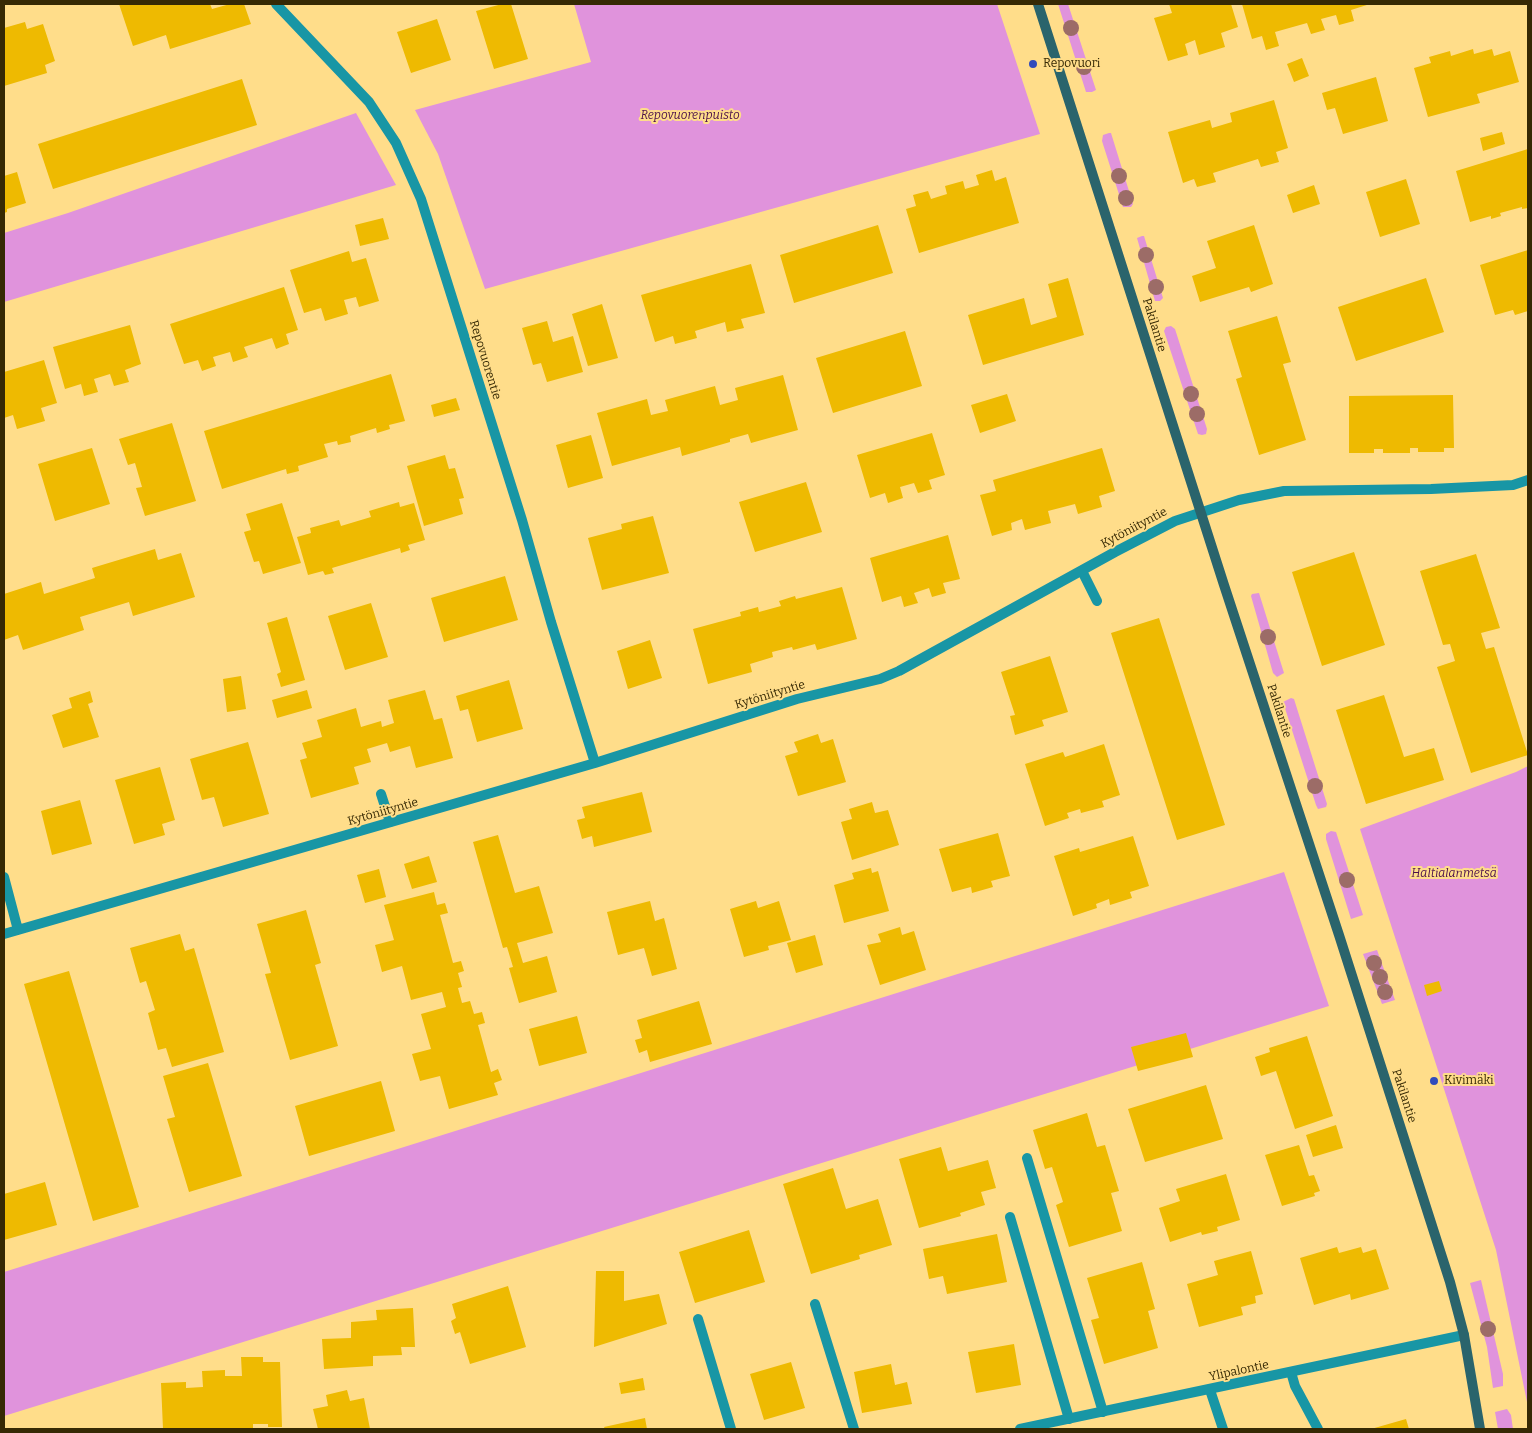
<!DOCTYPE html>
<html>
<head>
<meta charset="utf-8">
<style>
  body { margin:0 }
  #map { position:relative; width:1532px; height:1433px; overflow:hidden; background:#ffdd8a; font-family:Bitter,serif }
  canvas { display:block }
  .frame { position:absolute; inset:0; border:5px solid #362904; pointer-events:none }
</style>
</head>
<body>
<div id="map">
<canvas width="1532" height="1433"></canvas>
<div class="frame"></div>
</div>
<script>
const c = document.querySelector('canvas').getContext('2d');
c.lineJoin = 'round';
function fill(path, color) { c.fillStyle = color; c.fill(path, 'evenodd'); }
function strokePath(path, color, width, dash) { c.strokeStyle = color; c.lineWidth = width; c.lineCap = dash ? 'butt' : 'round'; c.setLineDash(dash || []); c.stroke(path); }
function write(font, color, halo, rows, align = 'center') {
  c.font = font + ' Bitter,serif'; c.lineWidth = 4; c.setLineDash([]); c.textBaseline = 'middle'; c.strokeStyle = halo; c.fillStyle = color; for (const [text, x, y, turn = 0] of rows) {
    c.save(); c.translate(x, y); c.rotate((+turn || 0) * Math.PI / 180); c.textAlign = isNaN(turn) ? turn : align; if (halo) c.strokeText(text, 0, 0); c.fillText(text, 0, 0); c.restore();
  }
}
const green = new Path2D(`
  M574,4H997L1040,134L485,289L438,154L415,110L591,62Z
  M1058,4H1068L1096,90L1092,92H1086Z
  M356,113L396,185L4,302V233L68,213Z
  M1109,133H1111L1133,204L1131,207H1123L1102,141L1103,135Z
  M1142,236H1144L1163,298L1160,301H1155L1137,238Z
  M1171,326L1175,329L1207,429L1206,434L1202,435L1198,434L1164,331L1166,327Z
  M1259,593L1284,673L1277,677L1273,673L1251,596L1252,594Z
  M1291,698L1294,699L1327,804L1326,807L1318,809L1316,805L1283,702Z
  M1528,766V1407L1496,1250L1360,829L1516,772Z
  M1331,831L1336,832L1363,915L1351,919L1326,839V834Z
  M1284,872L1329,1006L4,1416V1272Z
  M1377,950L1395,1000L1382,1004L1363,954Z
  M1481,1280L1503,1374V1386L1493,1388L1487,1347L1470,1283Z
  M1507,1409L1511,1415L1513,1429H1498L1495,1412Z`);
const building = new Path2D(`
  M119,4H210L212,9L230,4H244L251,24L170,49L166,35L133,46Z
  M502,4H511L528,59L494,69L476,11Z
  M1169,4H1231L1238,27L1221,33L1225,47L1199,55L1195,40L1185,44L1188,55L1168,61L1154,18L1172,13Z
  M1242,4H1370L1351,10L1354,21L1339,25L1336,15L1321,19L1325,30L1311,34L1307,23L1275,32L1279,46L1266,50L1262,36L1252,39Z
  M437,19L451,60L411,73L397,32Z
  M25,22L27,29L43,24L55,61L45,65L47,73L4,86V28Z
  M1473,49L1474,54L1492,49L1494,56L1510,51L1519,82L1477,94L1480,103L1428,117L1414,68L1431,63L1429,57L1450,51L1451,56Z
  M1302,58L1309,76L1294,82L1287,64Z
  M1376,77L1388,121L1343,134L1335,108L1327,110L1322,93Z
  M242,79L257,125L53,189L38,144Z
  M1274,100L1288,148L1276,152L1279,162L1261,167L1258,159L1213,173L1216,182L1197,187L1194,179L1183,183L1168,132L1210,120L1212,128L1232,122L1230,113Z
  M1502,132L1505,144L1483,151L1480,138Z
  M1528,149V208L1522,209V207L1500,213L1501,216L1491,219V216L1470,222L1456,171Z
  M992,170L995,181L1006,177L1019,223L919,253L906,209L916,206L913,195L928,191L931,199L947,194L945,186L963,181L965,189L979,185L976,175Z
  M17,172L26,203L7,209V212L4,213V176Z
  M1406,179L1420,224L1380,237L1366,192Z
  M1314,185L1320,204L1293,213L1287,195Z
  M383,218L389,239L360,246L355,225Z
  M878,225L893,273L794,303L780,255Z
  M1254,225L1273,284L1251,292L1249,287L1200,302L1192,276L1216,268L1207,241Z
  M1528,250V311L1515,315L1513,310L1495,315L1480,265Z
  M349,251L352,262L366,258L379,301L359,307L356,297L344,300L348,314L325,321L321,308L304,313L290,270Z
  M751,264L765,313L741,319L744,328L727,332L725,322L695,331L697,338L675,344L673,336L655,342L641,295Z
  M1068,278L1084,335L983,365L968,315L1024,298L1031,325L1057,317L1048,284Z
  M1426,278L1444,332L1356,361L1338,307Z
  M284,287L298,330L286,334L289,344L276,349L272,338L244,347L248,357L233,362L230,352L213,357L216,366L202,371L198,360L184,364L170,324Z
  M602,304L618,358L588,366L572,314Z
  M1277,316L1291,362L1283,364L1306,440L1259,455L1236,379L1242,377L1228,331Z
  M547,321L553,342L573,336L583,372L547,382L541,363L533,365L522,328Z
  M130,325L141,364L125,370L129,382L114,386L110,374L94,379L98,392L84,396L81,384L65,389L53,347Z
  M905,331L922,386L833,413L816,358Z
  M44,360L57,403L41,408L45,421L17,429L13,415L4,418V372Z
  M391,374L405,421L389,425L390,429L377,433L376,428L350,436L351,442L338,445L337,441L324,444L328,457L298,466L299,471L287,474L286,469L222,489L204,431Z
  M783,375L798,430L751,443L748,434L730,439V442L682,456L680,447L612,466L597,413L647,399L651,415L668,411L665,400L715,386L720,405L738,400L735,388Z
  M1007,394L1016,421L980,433L971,405Z
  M1453,395L1454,448H1444V452H1418V448H1410V453H1383V449H1374V453H1349V396Z
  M456,398L460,410L434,417L431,405Z
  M172,423L196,501L145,516L136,488L142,487L135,463L128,465L119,439Z
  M932,433L945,475L929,480L932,489L918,493L914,483L900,487L903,498L888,503L885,493L870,498L857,455Z
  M591,435L603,478L568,488L556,445Z
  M92,448L110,504L55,521L38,464Z
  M1102,448L1115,491L1099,496L1102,507L1078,514L1075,504L1048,511L1051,523L1025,530L1022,519L1011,523L1012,530L992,536L980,495L996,491L993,480Z
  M445,455L449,469L455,468L464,498L459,499L463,514L424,526L407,466Z
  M806,482L822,532L755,552L739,502Z
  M399,502L400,507L414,503L425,540L408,545L410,550L401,553L400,548L332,568L334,573L325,575L323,571L308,575L297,537L311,533L310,528L339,520L341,526L371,517L369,511Z
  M282,503L301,563L263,574L259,561L254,562L244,532L251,530L246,514Z
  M653,516L669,573L602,590L588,538L622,529L621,524Z
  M948,535L960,579L943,583L946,593L932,597L929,588L914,593L918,603L904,607L901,596L882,602L870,558Z
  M155,549L158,560L181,553L195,597L133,616L129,602L80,617L84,630L23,650L18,635L4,640V594L41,582L44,594L95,578L92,568Z
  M1354,552L1385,645L1322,666L1292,572Z
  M1476,554L1500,628L1481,633L1486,649L1494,647L1528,755L1471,773L1437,667L1455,661L1450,644L1443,645L1420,571Z
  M505,576L518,620L444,642L431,598Z
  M842,587L857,639L817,650L815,644L793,650L792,647L772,652L773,657L750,664L752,672L708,684L693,629L741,616L740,612L758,607L759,612L781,606L779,601L795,596L796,599Z
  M371,603L388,657L345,670L328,616Z
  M287,617L305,680L281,687L277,674L281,672L267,623Z
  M1159,618L1225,825L1177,840L1111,633Z
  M650,640L662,678L628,689L617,651Z
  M1050,656L1068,712L1042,720L1044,726L1015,735L1010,716L1015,715L1001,672Z
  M241,676L246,709L227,712L223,679Z
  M509,680L523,729L477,742L468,709L460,711L456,696Z
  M307,690L312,708L277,718L272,700Z
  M425,690L434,720L442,718L453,758L416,768L410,746L390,752L387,743L367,749L371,762L354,767L359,784L311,798L300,760L307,758L302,743L322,737L317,720L356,708L361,727L381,721L382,727L394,723L388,700Z
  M90,691L93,702L88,704L99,737L63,748L52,715L72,708L69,698Z
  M1384,695L1404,757L1434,748L1444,780L1366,804L1336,710Z
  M818,734L821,743L833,739L846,782L798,796L785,756L798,752L794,742Z
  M248,742L269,814L223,827L214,797L202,800L190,759Z
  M1104,744L1120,795L1102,801L1104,807L1081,813L1080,809L1067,813L1069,818L1045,826L1025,764L1063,752L1065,757Z
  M160,767L175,820L162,824L165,835L134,844L115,780Z
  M642,792L652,832L594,847L592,836L582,839L577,820L585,818L582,807Z
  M80,800L92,844L52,855L41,811Z
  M872,802L875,813L888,810L899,845L852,860L841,822L852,819L849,809Z
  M998,833L1010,876L991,881L993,887L972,893L971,887L952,892L939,849Z
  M498,835L515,893L539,886L553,933L517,943L523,963L547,956L557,992L519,1003L509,968L513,967L507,947L503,948L473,842Z
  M1133,836L1149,886L1130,892L1132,898L1110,905L1109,899L1096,904L1097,908L1073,916L1054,856L1079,848L1080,852Z
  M429,856L437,882L412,889L404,864Z
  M871,868L872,873L878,871L889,911L844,923L834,885L854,879L852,873Z
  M379,869L386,897L365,903L357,875Z
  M434,892L437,905L445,903L448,913L440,915L453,963L461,961L464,971L458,973L462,987L458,988L462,1003L470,1001L474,1014L482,1012L485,1023L478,1025L491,1072L498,1069L502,1080L494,1083L498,1095L449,1109L440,1076L420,1081L412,1054L431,1049L421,1014L446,1007L442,992L411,1000L402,966L382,972L375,945L394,940L384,905Z
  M650,901L655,921L664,918L677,969L652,976L644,948L618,955L607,912Z
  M756,901L758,908L779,901L791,940L768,946L769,950L744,957L730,909Z
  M306,910L321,963L315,965L338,1046L290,1060L265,974L271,973L257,924Z
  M900,927L902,935L914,931L926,970L880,985L867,945L881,942L878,934Z
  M180,934L185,951L194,948L224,1052L172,1067L166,1048L158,1050L148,1013L155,1010L146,981L140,983L130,948Z
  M815,935L823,965L796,973L787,943Z
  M69,971L139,1207L93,1221L24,984Z
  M1439,981L1442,991L1427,996L1424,985Z
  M699,1001L712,1044L650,1062L647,1050L639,1053L635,1040L642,1038L637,1020Z
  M577,1016L587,1053L539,1066L529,1029Z
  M1186,1033L1193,1057L1138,1071L1131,1047Z
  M1307,1036L1333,1116L1295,1129L1276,1071L1261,1076L1255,1057L1270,1052L1269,1048Z
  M208,1063L242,1176L189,1192L167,1119L175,1117L163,1076Z
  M381,1081L395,1131L309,1156L295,1106Z
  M1206,1085L1223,1139L1145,1162L1128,1109Z
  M1087,1113L1097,1147L1105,1145L1119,1191L1111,1193L1122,1231L1069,1247L1056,1205L1063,1202L1052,1167L1045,1169L1033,1130Z
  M1336,1125L1343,1148L1313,1157L1306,1135Z
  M1299,1145L1309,1176L1314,1175L1320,1191L1314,1193L1315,1196L1282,1206L1265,1155Z
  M941,1147L948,1171L988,1160L996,1188L981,1192L985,1205L960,1213L961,1216L919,1228L899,1159Z
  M833,1168L846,1209L878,1199L892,1245L859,1255L860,1259L811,1274L783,1184Z
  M1226,1174L1240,1220L1217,1227L1218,1231L1202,1235L1201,1232L1170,1242L1159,1208L1180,1201L1176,1189Z
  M45,1182L57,1225L4,1240V1194Z
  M749,1230L765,1282L695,1303L679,1252Z
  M997,1234L1007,1282L947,1294L943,1276L929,1279L923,1249Z
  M1337,1247L1339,1253L1361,1247L1363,1253L1376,1249L1389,1289L1351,1300L1350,1294L1314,1305L1300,1258Z
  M1251,1251L1263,1294L1255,1296L1256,1303L1241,1307L1243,1315L1199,1327L1187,1284L1218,1275L1214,1261Z
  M1142,1262L1155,1309L1148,1311L1158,1348L1104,1364L1091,1320L1099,1318L1087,1278Z
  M596,1271H624V1301L659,1294L667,1324L594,1347Z
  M508,1286L526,1347L470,1364L460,1332L455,1334L451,1321L456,1318L452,1304Z
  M413,1308L415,1347H401L402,1355L373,1356V1366L324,1369L322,1339L351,1338V1322L377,1320L376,1310Z
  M1014,1344L1021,1385L976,1393L968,1352Z
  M241,1357H263V1362H280L282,1427H268V1424H253V1428L232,1429H163L161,1383L186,1382V1388L203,1387L202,1371L225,1370V1376H242Z
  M791,1362L805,1408L764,1420L750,1374Z
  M891,1364L895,1385L907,1382L912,1404L862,1413L854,1372Z
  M643,1378L645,1390L621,1394L619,1383Z
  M347,1390L350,1401L364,1398L370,1429H318L313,1409L328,1406L326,1395Z
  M645,1418L647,1429H605L604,1427Z
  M1406,1419L1409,1429H1371Z`);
const lane = new Path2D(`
  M1082,571L1097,601
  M381,794L390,822
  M1027,1158L1103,1412
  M1010,1217L1069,1419
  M815,1304L854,1429
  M698,1319L731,1429
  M1291,1372L1295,1386L1318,1429
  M1210,1390L1223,1429`);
const street = new Path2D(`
  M276,4L369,102L396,143L421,199L522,520L551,622L595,763
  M4,877L18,930
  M4,934L595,763L797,699L880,679L899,671L1115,552L1175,521L1239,500L1284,491L1431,489L1513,485L1528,480
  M1020,1429L1464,1335`);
const secondary = new Path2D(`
  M1038,4L1224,585L1339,935L1450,1282L1464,1335L1480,1429`);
const trees = [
  [1071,28],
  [1084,67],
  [1119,176],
  [1126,198],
  [1146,255],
  [1156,287],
  [1191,394],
  [1197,414],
  [1268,637],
  [1315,786],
  [1347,880],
  [1374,963],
  [1380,977],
  [1385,992],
  [1488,1329]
];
const markers = [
  [1033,64,5,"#314bbc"],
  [1434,1081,5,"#314bbc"]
];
const poiNames = [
  ["Repovuori",1043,64],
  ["Kivimäki",1444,1081]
];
const parkNames = [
  ["Repovuorenpuisto",690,116],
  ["Haltialanmetsä",1454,874]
];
const streetNames = [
  ["Pakilantie",1154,325,73],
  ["Repovuorentie",485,360,73],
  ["Kytöniityntie",1134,528,-28],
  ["Kytöniityntie",770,695,-17],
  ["Pakilantie",1279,711,72],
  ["Kytöniityntie",383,812,-16],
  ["Pakilantie",1404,1096,72],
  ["Ylipalontie",1239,1371,-12]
];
fill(green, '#e093dc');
fill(building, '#eeba01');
strokePath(lane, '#1896a5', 10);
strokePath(street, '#1896a5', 10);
strokePath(secondary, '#2a646c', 10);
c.fillStyle = '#9c6c67';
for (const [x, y] of trees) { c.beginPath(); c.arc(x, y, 8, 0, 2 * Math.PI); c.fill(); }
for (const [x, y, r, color] of markers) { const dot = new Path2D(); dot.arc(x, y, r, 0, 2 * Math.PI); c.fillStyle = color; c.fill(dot); strokePath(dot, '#ffdd8a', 2); }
write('12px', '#362904', '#ffdd8a', poiNames, 'left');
write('italic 12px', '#4b0f4b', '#ffdd8a', parkNames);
write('12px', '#362904', '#ffdd8a', streetNames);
</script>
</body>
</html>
